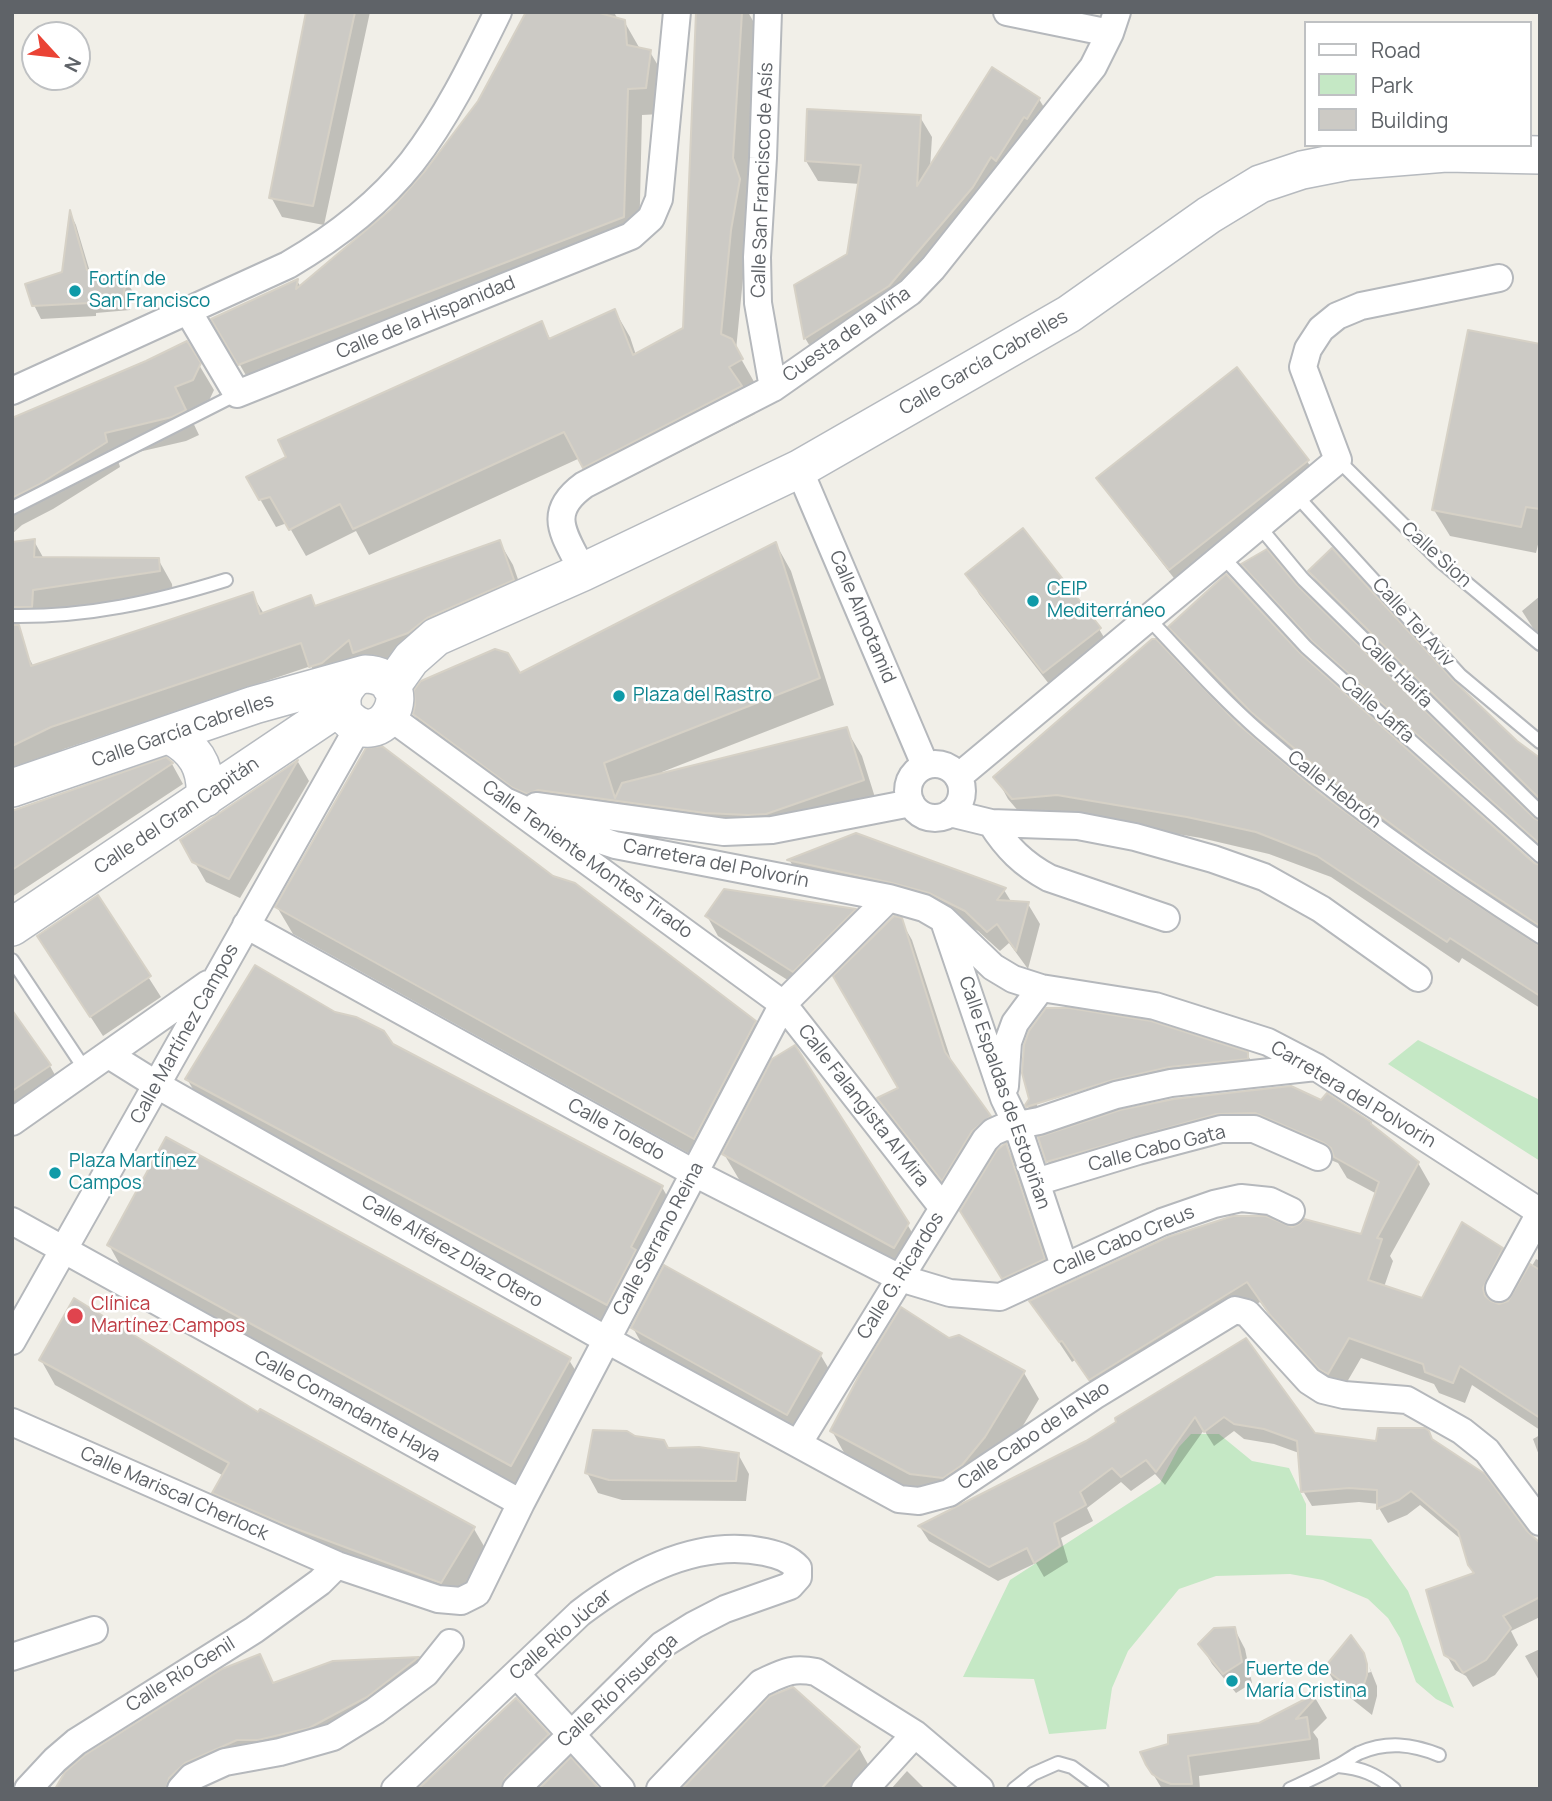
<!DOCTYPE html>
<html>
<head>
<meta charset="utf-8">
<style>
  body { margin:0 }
  #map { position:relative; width:1552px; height:1801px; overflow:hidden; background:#f1efe8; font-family:Manrope,sans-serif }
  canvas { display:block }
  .frame { position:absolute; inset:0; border:14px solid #5f6368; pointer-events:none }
  .legend { position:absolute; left:1304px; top:21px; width:228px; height:126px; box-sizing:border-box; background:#fff; border:2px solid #bfc1c3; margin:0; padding:9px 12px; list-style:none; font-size:21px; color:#5f6368 }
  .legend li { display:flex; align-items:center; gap:14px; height:35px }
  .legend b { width:35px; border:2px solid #bfc1c3 }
  .north { position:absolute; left:21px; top:21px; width:70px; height:70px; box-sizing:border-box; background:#fff; border:2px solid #bfc1c3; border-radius:50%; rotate:117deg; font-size:19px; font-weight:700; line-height:28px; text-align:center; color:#5f6368 }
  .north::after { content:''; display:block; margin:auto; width:24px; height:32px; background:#ea4335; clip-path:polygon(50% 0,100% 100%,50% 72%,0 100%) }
</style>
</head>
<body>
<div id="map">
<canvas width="1552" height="1801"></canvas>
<div class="frame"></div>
<ul class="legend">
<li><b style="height:9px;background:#fff"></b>Road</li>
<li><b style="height:19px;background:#c5e8c5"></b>Park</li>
<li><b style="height:19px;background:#cccac5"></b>Building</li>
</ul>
<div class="north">N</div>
</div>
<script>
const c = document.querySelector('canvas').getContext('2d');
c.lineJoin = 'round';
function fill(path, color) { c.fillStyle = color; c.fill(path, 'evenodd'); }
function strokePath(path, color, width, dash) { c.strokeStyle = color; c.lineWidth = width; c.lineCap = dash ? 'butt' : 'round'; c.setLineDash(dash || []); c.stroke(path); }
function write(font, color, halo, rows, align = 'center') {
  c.font = font + ' Manrope,sans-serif'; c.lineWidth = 5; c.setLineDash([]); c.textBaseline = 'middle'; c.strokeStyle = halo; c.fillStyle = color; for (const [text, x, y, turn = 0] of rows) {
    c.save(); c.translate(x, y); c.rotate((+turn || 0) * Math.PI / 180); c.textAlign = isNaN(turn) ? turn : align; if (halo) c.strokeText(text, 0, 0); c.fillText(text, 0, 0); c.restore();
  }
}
const green = new Path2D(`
  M1418,1040L1540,1100V1161L1388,1064Z
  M1191,1434H1219L1252,1461L1289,1468L1306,1504V1535L1371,1539L1408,1591L1454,1708L1436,1699L1416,1682L1400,1638L1388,1618L1368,1599L1323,1580L1290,1574L1216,1576L1179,1589L1128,1651L1112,1688L1106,1729L1049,1734L1034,1679L963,1677L1010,1580L1160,1483L1179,1447Z`);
const shadow = new Path2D(`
  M308,12H370L324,225L282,217L271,197Z
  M527,12H614L618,20L624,21L640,49L650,52L666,79L661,114L642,115L639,244L255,391L214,320L297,281L301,287L391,211L426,173L479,102Z
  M698,12H748L757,28L747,186L754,207L745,258L736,350L757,387L744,394L755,414L600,493L580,458L369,555L356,531L306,556L287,523L276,527L248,478L541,323L551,340L615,311L630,337L636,355L685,329Z
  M1039,99L1051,119L900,306L817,358L805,338L796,286L849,255L860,184L818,181L806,161L920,117L932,137L930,169Z
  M71,215L76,225L90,272L125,279L133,292L130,310L96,313V316L41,319L34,305L63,274Z
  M186,343L214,390L207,405L188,412L199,435L186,441L117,457L120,467L53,509L22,525L12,534V421Z
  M1540,346V536L1536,553L1450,536L1434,510Z
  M1307,461L1315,474L1177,582L1106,491L1099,478Z
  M34,541L44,559H158L172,584L173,595L59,614H12V544Z
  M500,543L513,565L526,602L324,689L311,666L64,749L12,775V655L25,651L34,667L252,594L264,614L310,597L316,607Z
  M776,544L791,571L834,705L662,772L663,775L846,729L862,756L878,807L782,841L554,817L430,741L414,714L519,675Z
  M1244,565L1295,586L1533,820L1540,822V853L1327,662L1256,586Z
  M1310,571L1452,682L1516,742L1540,760V807L1322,593Z
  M968,574L1099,629L1111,649L1056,693L979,594Z
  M1540,596V639L1522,611Z
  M1171,627L1299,655L1533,864L1540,866V938L1416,854L1251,720L1183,649Z
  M1238,726L1320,796L1390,848L1540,947V1008L1462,958L1459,963L1331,877L1269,854L1201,838L1070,816L1026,820L1008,799L996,777Z
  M166,759L172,764L183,784L12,897V814Z
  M298,762L309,781L240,898L206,882L182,840Z
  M856,834L1004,890L1012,903L1028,904L1040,924L1028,969L1009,943L1000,951L978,931L941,913L801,880L790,861Z
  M552,878L755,1023L770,1050L708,1164L293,934L277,907Z
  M725,891L855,910L866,930L805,991L718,936L707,916Z
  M97,897L161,997L103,1036L51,956Z
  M900,919L912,940L953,1066L1001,1137L954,1199L890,1118L879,1099L901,1089Z
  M12,1013L50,1066L65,1093L12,1127Z
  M392,1046L662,1187L677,1214L622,1331L203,1106L187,1079Z
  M1247,1054L1263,1081L1184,1094L1127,1106L1115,1111V1113L1174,1100L1373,1128L1418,1163L1430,1184L1390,1256L1393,1261L1384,1287L1422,1301L1502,1249L1514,1270L1496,1306L1507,1303L1514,1297L1536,1259L1540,1261V1430L1472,1385L1465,1403L1439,1393L1434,1384L1361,1358L1340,1394L1333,1390L1285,1337L1260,1302L1102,1400L1075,1360L1072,1362L1032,1302L1292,1229L1363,1236L1377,1194L1347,1178L1338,1163L1268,1134H1229L1060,1182L1048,1162L1040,1138L1052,1134V1132L1043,1134L1027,1105L1031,1099L1023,1073ZM1119,1076L1120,1079L1037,1107V1103Z
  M1006,1146L1017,1165L1055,1279L1015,1298L974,1232Z
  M724,1154L907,1224L923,1251L910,1274L740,1181Z
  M109,1245L569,1360L585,1386L527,1492L124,1272Z
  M633,1328L820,1354L836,1381L803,1440L648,1355Z
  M948,1340L1024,1373L1039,1399L1000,1464L977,1492L959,1504L927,1500L847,1458L832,1431Z
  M1246,1341L1314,1434L1377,1443L1433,1441L1540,1546V1617L1511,1631L1518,1645L1495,1675L1473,1687L1466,1676L1455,1670L1446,1654L1476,1575L1463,1541L1420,1505L1407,1515L1388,1523L1379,1508V1504L1359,1502L1312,1506L1303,1491L1299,1453L1274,1444L1244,1439L1234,1431L1214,1446L1204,1430L1165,1485L1155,1474L1131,1491L1121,1482L1087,1508L1093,1521L1061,1538L1068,1562L1044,1577L1036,1563L998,1581L929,1541L920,1527L1087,1443Z
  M41,1360L259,1414L474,1529L488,1553L455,1607L228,1517L214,1493L224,1476L55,1385Z
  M1540,1435V1458L1533,1439Z
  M668,1450L738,1454L749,1474L746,1501L622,1500L598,1493L587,1473Z
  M1234,1628L1245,1649L1252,1683L1236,1693L1212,1664L1200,1644Z
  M1540,1649V1682L1525,1656Z
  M1362,1654L1367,1673L1371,1672L1369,1666L1377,1686V1696L1372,1715L1338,1688L1326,1668Z
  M259,1656L275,1685L333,1662L418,1659L432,1683L381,1723L323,1753L252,1765L199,1789H57Z
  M1314,1696L1327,1718L1313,1732L1318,1739L1320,1759L1199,1776L1200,1789H1162L1147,1764L1170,1745L1259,1725Z
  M548,1735L561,1757L529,1789H421Z
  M859,1748L874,1775L861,1789H684Z
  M907,1771L925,1789H891Z`);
const building = new Path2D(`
  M306,12H355L313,206L269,198Z
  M526,12H596L625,20L627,45L651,50L646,88L628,89L624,217L238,365L211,319L298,279L296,289L390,210L425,171L478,101Z
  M696,12H742L733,158L740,179L731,230L721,334L732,339L743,359L729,367L742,386L583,468L564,432L353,529L340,504L289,530L270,497L259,500L246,477L286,457L278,440L542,321L549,339L615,309L633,355L683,328Z
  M992,67L1040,98L1027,119L1024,117L996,161L991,157L973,187L889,286L804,339L794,285L847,254L861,165L805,161L807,109L921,115L917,186Z
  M70,210L87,270L127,277L123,297L89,300L90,303L32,306L25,284L62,272Z
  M1468,330L1540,344V509L1526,507L1521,527L1432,510Z
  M187,341L201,363L193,380L175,387L186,410L172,417L105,433L107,442L38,485L12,498V418L146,361Z
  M1237,367L1309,460L1169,570L1096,478Z
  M1023,528L1101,628L1043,673L965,574Z
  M35,539L34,557L159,558L160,571L33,590L32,607H12V542Z
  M500,540L514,580L427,618L408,633L353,653L349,640L322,663L309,667L301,643L51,727L12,746V625H19L31,666L253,592L260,614L311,595L315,606Z
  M776,542L820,678L604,763L615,798L622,783L847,727L864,780L766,814L748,815L705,813L538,790L527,794L513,788L413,714L415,705L414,690L421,681L495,649L508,653L520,673Z
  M1332,548L1454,681L1517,741L1540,758V799L1308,571Z
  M1267,549L1297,585L1534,818L1540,821V844L1312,641L1241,564Z
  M1226,574L1300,653L1534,863L1540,865V926L1437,858L1332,780L1251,712L1168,627Z
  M1152,639H1156L1239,725L1321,794L1427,872L1540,946V996L1450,938L1447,942L1317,856L1256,832L1187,817L1057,795L1012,799L993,777Z
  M382,746L553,876L575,883L756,1021L694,1139L275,907L366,748Z
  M166,757L173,763L12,870V811Z
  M298,760L229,879L192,862L180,840Z
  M856,833L1006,888L997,900L1029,902L1016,951L997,924L987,932L965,911L929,893L892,883L787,860Z
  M724,889L856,909L793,972L705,916Z
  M98,895L151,976L90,1017L37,936Z
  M894,916L902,918L945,1052L991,1116L972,1131L942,1181L877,1098L898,1088L833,976Z
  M255,965L335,1012L356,1017L384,1031L393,1044L663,1186L631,1247L636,1250L607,1305L185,1079Z
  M1046,1008H1069L1151,1021L1248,1052V1059L1169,1067L1113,1080L1026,1107L1025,1105L1029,1099L1022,1073L1024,1045L1029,1031Z
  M12,1010L51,1065L12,1091Z
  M795,1045L909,1223L894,1248L722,1154L772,1059Z
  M1291,1086L1321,1100L1327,1093L1371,1122V1124L1419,1162L1377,1238L1382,1239L1368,1280L1422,1298L1462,1222L1503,1248L1483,1288L1485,1296L1491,1301L1499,1304L1508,1301L1530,1264L1540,1270V1418L1460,1366L1453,1383L1425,1372L1423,1364L1349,1338L1328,1374L1319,1369L1271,1316L1247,1282L1089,1380L1062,1341L1059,1342L1029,1301L1168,1237L1233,1216H1266L1292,1227L1299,1224L1304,1219L1361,1234L1379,1182L1334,1157L1331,1148L1324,1143L1255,1113L1217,1114L1046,1162L1038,1137L1120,1110L1174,1099Z
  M166,1137L571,1358L511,1466L107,1245Z
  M1006,1143L1045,1259L1002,1279L960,1211L997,1150Z
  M664,1265L822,1353L787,1415L631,1328Z
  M74,1298L258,1412L260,1409L475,1527L441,1583L286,1525L212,1493L229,1463L39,1360Z
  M901,1307L949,1338L959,1335L1025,1371L985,1437L962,1465L943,1478L910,1474L830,1431L862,1370Z
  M1246,1338L1315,1433L1376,1441L1378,1428H1425L1429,1431L1432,1439L1485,1474L1527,1531L1540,1543V1597L1503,1616L1511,1628L1486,1660L1463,1673L1455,1661L1444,1655L1426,1590L1474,1573L1468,1565L1458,1531L1411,1491L1399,1500L1377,1509V1490L1349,1488L1301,1492L1297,1441L1264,1429L1234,1424L1224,1417L1204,1432L1195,1417L1156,1472L1146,1460L1121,1477L1112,1468L1080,1492L1086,1505L1054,1523L1060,1546L1034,1563L1027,1548L989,1567L918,1526L1086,1441L1116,1422L1115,1418Z
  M593,1430L627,1431L635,1436L664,1440L668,1448L699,1447L739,1453L736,1481L609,1480L585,1473Z
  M1235,1627L1242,1662L1223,1674L1198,1644L1214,1628Z
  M1351,1635L1364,1653L1367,1664V1675L1360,1696L1324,1668Z
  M260,1654L273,1683L333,1661L419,1657L367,1697L309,1728L258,1740H237L185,1763L169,1778L166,1789H55L65,1772L85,1755L222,1669Z
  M793,1687L860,1747L821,1789H682L770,1696Z
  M1315,1694L1317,1696L1296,1719L1307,1717L1310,1739L1188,1756L1192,1784H1171L1161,1780L1152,1774L1146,1765L1140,1752L1168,1744V1735L1259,1723Z
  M516,1698L549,1734L505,1778L501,1789H418Z
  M571,1757L599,1789H539Z`);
const service = new Path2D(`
  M1338,460L1440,561L1540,644
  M1296,495L1460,675L1540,742
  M12,508L237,394
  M1259,526L1303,579L1540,812
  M1222,556L1306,647L1540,856
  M12,616C88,617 155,602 226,580
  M1148,618C1185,657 1220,697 1260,732C1347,808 1443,875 1540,937
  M12,960L86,1071
  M1338,1766C1361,1768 1376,1774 1394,1789
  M1014,1789L1033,1774L1058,1763L1072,1767L1102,1789
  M1290,1789C1305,1782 1321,1775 1335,1767C1344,1763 1351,1757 1359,1753C1387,1741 1412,1744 1439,1755`);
const minor = new Path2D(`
  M768,12L763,158L757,257L758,303L773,388
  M1007,12L1110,33
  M188,311L237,394L631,236L651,218L659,199L677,12
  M12,391L288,265C334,238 378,205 412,162C447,117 473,63 498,12
  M799,469L925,765
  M583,572C566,536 544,514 584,485L773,388L910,292L933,268L1093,67L1110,33L1117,12
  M390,717L783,1004L943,1208
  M908 791a27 27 0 1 1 54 0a27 27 0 1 1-54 0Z
  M958,777L1338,460L1303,367L1308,349L1321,329L1337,316L1361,306L1499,278
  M507,802L570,830L615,845L889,898L924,908L943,919L993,967L1013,979L1041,988L1155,1006L1268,1042L1316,1067L1540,1212
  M536,806L724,832L772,830L911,803
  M950,813L991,823L1078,826L1135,837L1213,859L1264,877L1321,909L1418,978
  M991,823C1007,848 1023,864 1049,878L1166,918
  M945,924L1004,1098L1017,1125L1064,1266
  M246,925L694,1173L900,1278L950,1293L1000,1297L1162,1222L1214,1204L1241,1198L1270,1201L1291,1211
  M109,1055L157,1085L607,1340L899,1499L919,1501L949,1493L1094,1396L1235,1310L1247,1313L1309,1381L1323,1390L1344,1395L1407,1400L1462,1431L1487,1451L1540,1522
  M1005,1086L1008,1042L1015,1023L1041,988
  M12,1122L208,984
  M1036,1182L1138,1151L1221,1129H1254L1318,1157
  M12,1221L521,1503
  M1499,1288L1540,1213
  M12,1341L359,726
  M12,1422L337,1565L438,1599L461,1601L477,1593L521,1503L783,1004L889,898
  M798,1444L985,1140L993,1132L1002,1128L1039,1121L1116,1095L1171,1083L1316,1067
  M12,1657L94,1630
  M516,1674L621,1789
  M28,1789L55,1760L76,1742L254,1630L320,1582L337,1565
  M181,1789L192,1777L225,1762L280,1752L333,1737L375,1711L426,1673L450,1643
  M395,1789L580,1613C631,1574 698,1538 765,1552C778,1555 789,1558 798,1568V1577L790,1586L725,1609L694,1625L662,1645L516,1789
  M660,1789L761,1683C783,1673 791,1667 816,1672L915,1734L980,1789
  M865,1789L915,1734`);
const secondary = new Path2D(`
  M391,687L411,659L436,637L583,572L799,469L1069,314L1209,215L1260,184L1302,170L1348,161L1446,153L1540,155
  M169,735C196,748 207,768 205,798
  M12,788L254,705L365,674C425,676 382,761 344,714C339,698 343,688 355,677
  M12,927L342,705`);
const markers = [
  [75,291,7,"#0f9aa8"],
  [1033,601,7,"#0f9aa8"],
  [619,696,7,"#0f9aa8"],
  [55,1173,7,"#0f9aa8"],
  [75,1316,9,"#e0444e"],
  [1232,1681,7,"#0f9aa8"]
];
const streetNames = [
  ["Calle San Francisco de Asís",763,180,-88],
  ["Calle de la Hispanidad",426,318,-22],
  ["Cuesta de la Viña",847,335,-35],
  ["Calle García Cabrelles",984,363,-30],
  ["Calle Sion",1436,555,42],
  ["Calle Almotamid",862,617,67],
  ["Calle Tel Aviv",1413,623,48],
  ["Calle Haifa",1396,672,45],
  ["Calle Jaffa",1377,710,41],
  ["Calle García Cabrelles",183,731,-19],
  ["Calle Hebrón",1334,790,38],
  ["Calle del Gran Capitán",177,816,-34],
  ["Calle Teniente Montes Tirado",587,860,36],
  ["Carretera del Polvorín",716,864,11],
  ["Calle Martínez Campos",185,1034,-61],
  ["Calle Espaldas de Estopiñan",1004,1093,71],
  ["Carretera del Polvorin",1353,1095,31],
  ["Calle Falangista Al Mira",863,1106,52],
  ["Calle Toledo",616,1130,29],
  ["Calle Cabo Gata",1157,1149,-14],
  ["Calle Serrano Reina",659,1239,-62],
  ["Calle Cabo Creus",1124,1241,-23],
  ["Calle Alférez Díaz Otero",452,1252,30],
  ["Calle G. Ricardos",901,1276,-58],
  ["Calle Comandante Haya",347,1407,29],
  ["Calle Cabo de la Nao",1034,1436,-34],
  ["Calle Mariscal Cherlock",174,1494,24],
  ["Calle Río Júcar",561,1635,-41],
  ["Calle Río Genil",181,1675,-32],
  ["Calle Río Pisuerga",618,1691,-43]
];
const cultureNames = [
  ["Fortín de",89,280],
  ["San Francisco",89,302],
  ["CEIP",1047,590],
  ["Mediterráneo",1047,612],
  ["Plaza del Rastro",633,696],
  ["Plaza Martínez",69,1162],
  ["Campos",69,1184],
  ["Fuerte de",1246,1670],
  ["María Cristina",1246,1692]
];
const healthNames = [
  ["Clínica",91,1305],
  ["Martínez Campos",91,1327]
];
fill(green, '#c5e8c5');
fill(shadow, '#0003');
fill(building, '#cccac5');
strokePath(building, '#d6d1c6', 2);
strokePath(service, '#b5b8bc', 16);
strokePath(minor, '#b5b8bc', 30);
strokePath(secondary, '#b6babf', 40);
strokePath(service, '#fff', 12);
strokePath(minor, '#fff', 26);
strokePath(secondary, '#fff', 37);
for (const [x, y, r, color] of markers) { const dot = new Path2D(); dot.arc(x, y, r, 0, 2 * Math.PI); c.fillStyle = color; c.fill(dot); strokePath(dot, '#fff', 2.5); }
write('19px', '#5f6368', '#fff', streetNames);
write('19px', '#0d838f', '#fff', cultureNames, 'left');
write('19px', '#be3a42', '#fff', healthNames, 'left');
</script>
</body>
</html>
